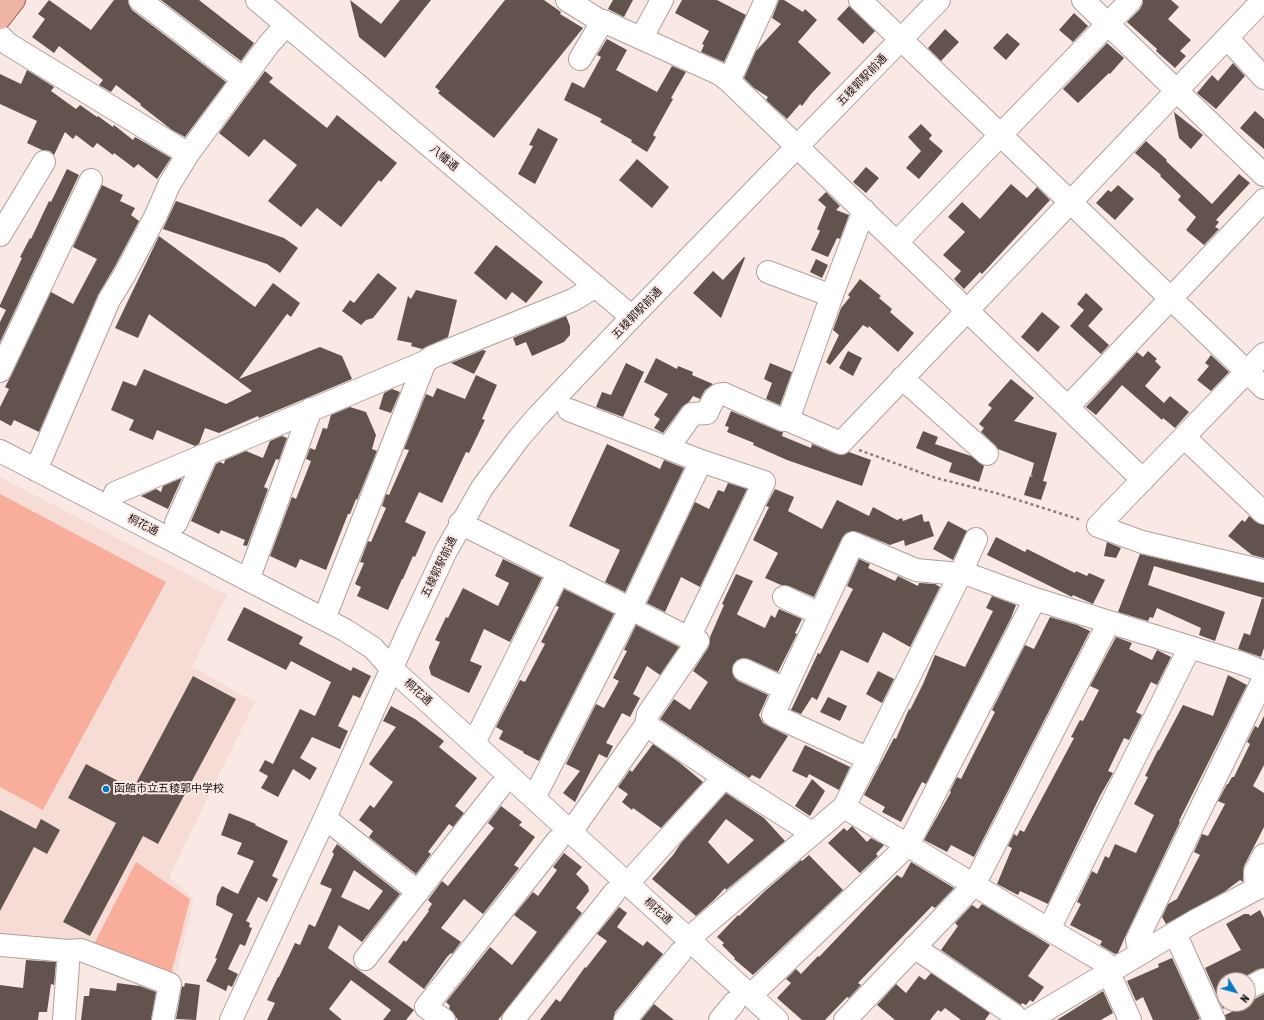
<!DOCTYPE html>
<html>
<head>
<meta charset="utf-8">
<style>
  body { margin:0 }
  #map { position:relative; width:1264px; height:1020px; overflow:hidden; background:#fae8e4; font-family:"Asap Condensed",sans-serif }
  canvas { display:block }
  .north { position:absolute; left:1216px; top:972px; width:40px; height:40px; box-sizing:border-box; background:#fae8e4; border:1px solid #a19490; border-radius:50%; rotate:127deg; font-size:11px; font-weight:700; line-height:16px; text-align:center; color:#1b1513 }
  .north::after { content:''; display:block; margin:auto; width:14px; height:18px; background:#027ac3; clip-path:polygon(50% 0,100% 100%,50% 72%,0 100%) }
</style>
</head>
<body>
<div id="map">
<canvas width="1264" height="1020"></canvas>
<div class="north">N</div>
</div>
<script>
const c = document.querySelector('canvas').getContext('2d');
c.lineJoin = 'round';
function fill(path, color) { c.fillStyle = color; c.fill(path, 'evenodd'); }
function strokePath(path, color, width, dash) { c.strokeStyle = color; c.lineWidth = width; c.lineCap = dash ? 'butt' : 'round'; c.setLineDash(dash || []); c.stroke(path); }
function write(font, color, halo, rows, align = 'center') {
  c.font = font + ' "Asap Condensed","Noto Sans JP",sans-serif'; c.lineWidth = 4; c.setLineDash([]); c.textBaseline = 'middle'; c.strokeStyle = halo; c.fillStyle = color; for (const [text, x, y, turn = 0] of rows) {
    c.save(); c.translate(x, y); c.rotate((+turn || 0) * Math.PI / 180); c.textAlign = isNaN(turn) ? turn : align; if (halo) c.strokeText(text, 0, 0); c.fillText(text, 0, 0); c.restore();
  }
}
const built = new Path2D(`
  M0,477L227,595L192,667L255,702L169,877L194,899L175,979L0,939Z`);
const green = new Path2D(`
  M0,494L166,582L43,810L0,787Z
  M136,862L190,899L171,974L94,944Z`);
const building = new Path2D(`
  M49,0L91,30L114,0H128L129,5L132,10L226,82L185,137L172,130L140,105L141,104L116,85L111,92L99,85L103,80L59,46L54,53L32,37L45,19L38,14Z
  M161,0H199L254,43L241,61Z
  M350,0L381,24L400,0H431L385,58L359,37Z
  M505,0H544L561,12L560,14L583,28L494,138L438,93L440,91L435,87Z
  M613,0H633L624,17L608,9Z
  M682,0H717L746,15L724,62L701,52L704,45L702,44L709,31L675,13Z
  M779,0H784L803,12L805,9L817,20L798,42L831,73L811,94L802,106L800,104L787,119L766,100L768,97L754,88L744,78L756,51L781,24L772,18Z
  M1143,0H1171L1179,7L1168,19L1191,40L1180,51L1186,56L1175,68L1156,51L1157,49L1127,22L1140,9L1143,3Z
  M849,6L875,31L863,44L837,19Z
  M1074,13L1088,26L1073,42L1059,30Z
  M945,29L959,42L941,61L928,48Z
  M1007,33L1020,44L1006,60L993,48Z
  M607,39L627,50L616,70L657,92L672,66L686,72L671,98L673,99L653,135L656,137L647,152L631,142L632,140L600,122L602,119L564,100L572,82L584,88L601,57L597,55Z
  M1107,43L1124,58L1110,74L1109,73L1078,103L1063,89Z
  M1233,63L1245,76L1216,109L1197,93L1212,75L1218,81Z
  M27,70L54,87L51,91L76,109L80,105L97,117L98,116L113,127L114,125L133,140L135,137L171,158L157,179L138,164L134,168L114,153L113,155L97,143L93,148L76,135L73,139L65,132L54,155L50,151L42,150L27,143L37,121L0,104V74L21,84Z
  M265,71L273,78L269,82L327,128L337,115L397,163L381,182L379,180L341,227L317,208L301,227L268,201L297,165L264,139L249,157L219,133Z
  M1255,111L1264,119V149L1240,128Z
  M1174,112L1203,135L1191,149L1179,138Z
  M921,124L932,135L929,139L943,151L919,179L906,168L921,151L908,137Z
  M538,128L558,139L535,184L518,174L533,146L529,145Z
  M1146,141L1167,160L1166,161L1212,204L1239,174L1250,183L1216,220L1219,222L1215,227L1219,229L1204,245L1186,230L1196,217L1178,200L1181,196L1160,176L1161,175L1135,153Z
  M637,159L669,187L652,208L619,180Z
  M866,167L879,178L866,193L853,182Z
  M67,169L79,175L0,342V322L6,310L0,307V305L22,258L20,257L30,238L31,239L49,201L51,202Z
  M1011,184L1027,198L1037,187L1050,200L982,274L980,272L964,289L954,279L961,271L943,255L965,232L948,217L962,202L980,219Z
  M102,185L123,195L120,201L135,208L131,215L139,221L114,268L98,295L39,432L14,420L11,426L0,420V407L9,389L5,387L11,376L51,292L73,304L97,259L73,247Z
  M1118,185L1134,199L1115,220L1096,203L1108,190L1111,192Z
  M826,192L840,206L836,210L849,215L840,239L837,238L828,257L811,250L820,231L817,229L826,207L818,200Z
  M176,201L284,238L298,248L280,273L267,264L163,229Z
  M159,236L255,307L273,283L300,303L291,317L287,314L239,379L320,347L342,356L352,379L259,418L258,416L219,433L205,428L199,444L195,446L157,430L153,440L129,430L134,420L111,410L123,381L136,386L144,369L226,404L252,391L149,314L138,338L115,328Z
  M496,245L543,282L526,303L512,292L506,300L474,273Z
  M744,257L745,258L721,318L693,293L713,271L723,280Z
  M816,259L828,265L822,278L810,272Z
  M378,273L397,288L373,318L366,320L361,325L342,311L350,300L354,303Z
  M860,279L881,296L879,298L892,309L890,312L914,333L898,352L869,326L868,328L863,325L830,365L826,362L839,335L833,330L841,308L850,297L848,295Z
  M416,290L457,300L448,337L422,349L411,346L412,343L397,340L408,296L411,299Z
  M1086,293L1103,309L1088,326L1109,345L1101,354L1070,326L1084,310L1077,304Z
  M1042,312L1060,327L1038,352L1021,337Z
  M566,316L570,326V335L564,342L532,356L526,342L516,346L513,338Z
  M483,350L486,351L474,374L451,363Z
  M848,351L862,358L853,376L839,368Z
  M1148,351L1157,359L1155,361L1161,367L1145,386L1164,403L1170,396L1189,412L1175,428L1163,418L1162,420L1122,385L1096,415L1086,407L1137,352L1143,357Z
  M1211,355L1229,372L1211,391L1197,380L1209,366L1205,363Z
  M656,358L677,369L678,366L693,372L692,375L713,384L705,390L700,399L693,396L689,402L682,407L663,433L654,428L660,419L654,415L668,394L644,382Z
  M626,363L644,372L623,417L596,407L602,392L611,395Z
  M770,363L792,372L780,405L766,399L772,383L764,379Z
  M476,375L497,385L482,419L485,420L469,453L466,452L442,503L419,492L405,522L426,532L415,557L413,556L403,579H402L388,610L357,596L361,587L355,584L364,563L360,562L368,541L371,542L386,508L382,506L386,494L389,495L409,450L404,449L426,394L433,397L437,388L465,399Z
  M1011,379L1034,398L1014,421L1057,433L1043,481L1047,482L1041,500L1024,495L1030,476L1033,477L1031,475L1034,463L998,449L995,445L981,432L984,428L979,424L992,408L988,405Z
  M392,389L400,392L391,413L379,409L384,393Z
  M350,407L366,412L376,435L372,449L377,451L357,500L356,499L350,514H348L326,570L300,559L296,568L270,556L292,497L296,499L311,461L306,459L310,448L315,450L323,428L327,429L331,415Z
  M731,411L778,431L783,432L782,436L811,448L812,444L836,454L843,455L849,452L871,460L862,486L787,460L753,445L754,443L727,432L729,427L725,426Z
  M923,431L938,437L935,444L971,456L984,466L979,482L949,472L952,463L916,448Z
  M282,436L287,438L279,460L276,459L264,487L268,489L247,546L243,545L245,540L221,530L219,534L191,521L216,464L220,462L224,464L225,460L246,451L263,458L270,441Z
  M607,444L660,469L664,460L684,468L625,592L605,582L620,550L569,526Z
  M182,478L168,509L141,496L156,489L161,492L163,486Z
  M728,483L747,489L700,587L681,577L665,612L647,603L695,502L709,509L718,490L724,492Z
  M775,489L794,497L788,511L822,529L837,500L869,516L873,507L897,520L902,518L903,521L922,514L924,522L929,521L934,536L905,546L904,540L890,545L858,532L852,531L846,533L842,538L814,597L789,586L781,585L765,578L778,553L753,540L769,507L766,506Z
  M1249,516L1256,522L1264,525V558L1252,555L1228,536L1242,520L1245,522Z
  M948,521L967,531L953,560L933,549Z
  M996,537L1025,552L1027,549L1075,573L1076,571L1087,576L1089,573L1105,580L1093,604L1073,595L1072,597L987,555Z
  M1107,542L1121,548L1116,558L1104,556Z
  M1140,554L1264,583V598L1154,566L1148,585L1225,612L1215,641L1199,635L1201,628L1157,608L1153,618L1150,617L1148,621L1118,612Z
  M503,559L542,578L510,642L484,629L470,661L482,666L469,693L431,675L429,667L440,642L435,640L446,617L448,618L463,588L498,606L509,583L495,576Z
  M859,559L870,564L868,568L895,581L898,576L918,586L919,583L935,584L940,587L910,647L883,632L868,663L841,650L817,700L812,697L801,714L791,710L818,653L820,654L853,589L847,586Z
  M736,574L753,581L737,614L738,615L765,628L771,615L775,618L779,609L802,619L795,633L797,634L778,672L749,659L743,658L737,660L733,665L732,671L734,677L738,681L768,695L759,715L763,723L768,726L788,736L760,779L752,775L749,778L660,719L674,699L690,710L708,682L693,671L708,648L710,642V637L724,605L722,604Z
  M564,589L614,614L539,761L523,753L524,752L499,739L503,731L496,727L520,680L525,682L545,644L541,642L559,607L556,606Z
  M992,596L1016,605L1011,618L926,784L922,782L901,822L882,812L885,807L864,795L894,738L896,739L909,709L910,710L923,684L935,655L965,667L993,611L986,608Z
  M1262,598L1264,599V648L1261,657L1238,649L1244,633L1250,635Z
  M244,607L303,637L299,644L351,671L353,667L371,676L360,698L353,695L338,726L348,731L340,749L312,737L300,758L317,768L310,780L293,769L278,797L261,788L268,776L259,771L265,760L273,764L300,709L315,716L331,682L291,661L286,670L227,640Z
  M1050,617L1077,625L1090,631L974,857L951,845L947,852L924,840L951,792L950,791L957,777L961,779L976,749L995,712L992,710L1025,645L1034,649Z
  M636,625L679,647L660,675L647,666L633,694L640,698L630,717L622,713L606,743L613,746L607,758L599,754L575,802L563,793L580,771L566,764L596,704L604,708L619,681L613,678L627,651L624,650Z
  M1116,637L1132,643L1129,649L1152,660L1157,650L1171,657L1157,685L1151,682L1136,712L1142,715L1129,740L1124,738L1108,771L1113,773L1100,796L1048,904L1020,891L1018,895L997,884L1012,848L1008,846L1014,834L1017,836L1020,830L1024,832L1074,738L1071,737L1080,720L1083,721L1099,690L1090,686Z
  M878,671L894,679L882,703L866,694Z
  M1228,675L1247,685L1179,821L1180,822L1125,937L1118,953L1115,954L1100,945L1102,941L1070,925L1081,904L1077,902L1092,871L1097,874L1105,856L1109,858L1115,844L1136,853L1154,815L1134,804L1148,777L1145,776L1158,750H1159L1183,705L1213,716Z
  M193,676L236,699L158,844L143,836L90,936L63,922L116,823L68,798L86,764L133,789Z
  M828,697L847,706L840,721L820,712Z
  M391,706L415,719L444,741L439,747L477,778L455,806L464,813L453,827L449,824L428,852L431,854L416,874L369,837L373,831L359,820L370,805L374,808L393,782L369,764L396,727L383,721Z
  M1264,716V765L1253,786L1264,793V827L1244,866L1243,873V882L1240,880L1224,892L1166,924L1162,917L1168,904L1177,899L1200,855L1194,852L1202,834L1208,836L1225,804L1218,801L1227,784H1228L1232,777H1234L1250,744L1247,742L1255,726L1258,728Z
  M653,744L680,763L703,782L661,828L633,808L632,810L622,802L628,794L618,787L630,770L632,772Z
  M805,745L850,767L839,790L809,774L807,778L792,771Z
  M812,779L825,791L810,816L795,806Z
  M726,793L764,818L785,841L726,890L725,888L714,900L696,916L652,879L673,855L681,843ZM726,819L754,840L728,864L708,842Z
  M501,806L522,822L519,825L535,837L514,865L519,868L483,914L464,899L441,928L461,942L452,954L451,953L447,957L424,989L388,962L404,940L406,942L429,911L428,910L432,904L428,900L442,881L448,886L494,828L488,823Z
  M0,810L36,829L41,819L60,830L47,854L34,847L0,911Z
  M229,813L256,824L255,825L288,841L272,876L278,879L267,902L258,897L246,921L250,923L249,927L252,928L245,946L240,944L228,969L238,974L232,987L228,985L226,991L206,981L217,959L215,958L233,914L216,905L217,896L222,886L238,894L254,861L237,854L242,843L221,835Z
  M852,826L867,842L871,838L884,845L876,854L878,856L860,873L828,843L844,828L847,831Z
  M337,844L400,894L362,942L339,925L328,948L414,1010L406,1020H383L391,1010L351,980L329,1009L342,1020H267L275,1003L267,1000L278,977H279L295,943L300,945L309,924L315,927L332,889L320,884L334,854L332,852ZM354,870L383,891L369,910L341,897Z
  M564,853L582,867L576,874L588,886L589,891L576,908L582,913L498,1020H458L449,1008L450,1006L446,1002L490,947L512,965L537,932L514,915L533,892L538,896L557,870L553,867Z
  M809,855L843,890L753,975L734,959L735,958L722,945L724,943L717,937L738,915L739,916L765,891L801,860L802,861Z
  M911,862L954,888L935,908L932,906L858,983L861,985L849,998L847,997L825,1020H802L777,998L791,983L786,979L796,969L801,974L818,956L819,957L897,875L902,878Z
  M982,904L1050,945L1028,976L1044,987L1033,1002L1030,1000L1026,1005L1022,1003L1021,1005L941,950L958,926L955,923L972,905L978,909Z
  M619,907L627,913L617,927L643,946L647,941L663,954L615,1012L613,1020H540L556,999L560,1002L585,967L586,968L607,941L597,934Z
  M1260,910L1264,918V968L1258,969L1239,980H1224V1008L1223,1009L1205,968L1241,950L1226,924L1244,914H1249L1250,916Z
  M1172,958L1200,1019L1197,1020H1153L1143,997L1136,1001L1127,981L1159,967L1158,964Z
  M26,960L56,962L54,985L51,984L47,1012H39L38,1020H0V985L23,988Z
  M931,973L990,1013L985,1020H961L945,1008L941,1012L938,1010L930,1020H895L877,1005L896,984L906,993L919,976L925,980Z
  M117,983L140,986L156,992L151,1020H81L84,996H89L90,988L116,991Z
  M185,983L200,985L196,1020L176,1019L182,986L184,987Z
  M1103,991L1113,1013L1101,1020H1057Z
  M1264,994V1020H1226L1225,1015L1248,1004V1003Z
  M654,1004L674,1020H641Z`);
const path = new Path2D(`
  M859,450L936,478L996,493L1081,520`);
const minor = new Path2D(`
  M140,0L243,79
  M257,0L632,317
  M567,0L602,22L603,21L720,74L729,81L1143,480
  M860,0L1264,388
  M1083,0L1264,175
  M0,36L8,44L188,154
  M642,37L662,0
  M1227,38L1264,78
  M580,59L602,22
  M729,81L766,0
  M0,235L44,162
  M897,242L1131,0
  M768,272L832,296
  M1264,354L1098,526L1142,542L1264,571
  M0,371L91,180
  M902,378L987,454
  M1068,407L1264,200
  M569,410L701,461L764,482L689,638
  M788,420L833,292L864,210
  M1184,437L1264,513
  M668,448L692,414L707,413C711,405 714,393 724,394L783,420H788L841,443L1263,0
  M0,451L345,630L373,648L391,668L777,1020
  M36,470L109,300L125,274L156,215L169,185L188,154L269,44L286,25
  M115,493L425,362L432,357L573,300L596,286
  M176,523L207,454
  M460,523L697,642
  M248,580L311,409
  M784,597L820,614
  M324,619L425,362
  M744,670L785,689
  M646,725L724,777L812,833
  M474,743L559,572
  M869,759L773,715L853,543L916,570L970,575L1035,599L1241,663L1264,672
  M534,798L631,608L701,461
  M844,807L974,885L1104,962L1130,1020
  M325,818L418,892
  M571,832L646,725L648,714L698,641
  M628,883L724,777
  M1256,889L1255,872L1264,855
  M1049,929L1190,647
  M1175,933L1214,1020
  M688,939L844,807L961,573L976,539
  M0,945L69,951L64,1020
  M914,947L1014,1015L1017,1020
  M69,951L81,950L170,984L163,1020
  M1140,953L1137,940L1264,678
  M365,959L499,788
  M1248,988L1264,980
  M750,996L908,845L1035,599
  M231,1020L325,818L408,632L446,551L482,488L519,438L538,416L632,317L939,0
  M444,1020L426,1007L557,841
  M513,1020L614,893
  M625,1020L680,953
  M720,1020L734,1003
  M845,1020L974,885L1109,622
  M1029,1020L1195,921L1256,889L1264,886`);
const major = new Path2D(`
  M0,18L14,0`);
const markers = [
  [106,789,4,"#027ac3"]
];
const streetNames = [
  ["五稜郭駅前通",862,80,-46],
  ["八幡通",444,158,40],
  ["五稜郭駅前通",637,313,-46],
  ["桐花通",143,525,27],
  ["五稜郭駅前通",439,567,-64],
  ["桐花通",418,692,42],
  ["桐花通",658,911,43]
];
const poiNames = [
  ["函館市立五稜郭中学校",114,789]
];
fill(built, '#f6dcd5');
fill(green, '#f8ae9a');
fill(building, '#62534f');
strokePath(minor, '#b0a09b', 24);
strokePath(major, '#9c5c4b', 24);
strokePath(path, '#8a7e7b', 2.5, [3, 3]);
strokePath(minor, '#fff', 22);
strokePath(major, '#eeb5a5', 22);
for (const [x, y, r, color] of markers) { const dot = new Path2D(); dot.arc(x, y, r, 0, 2 * Math.PI); c.fillStyle = color; c.fill(dot); strokePath(dot, '#fae8e4', 1.5); }
write('11px', '#1b1513', '#fae8e4', streetNames);
write('11px', '#1b1513', '#fae8e4', poiNames, 'left');
</script>
</body>
</html>
